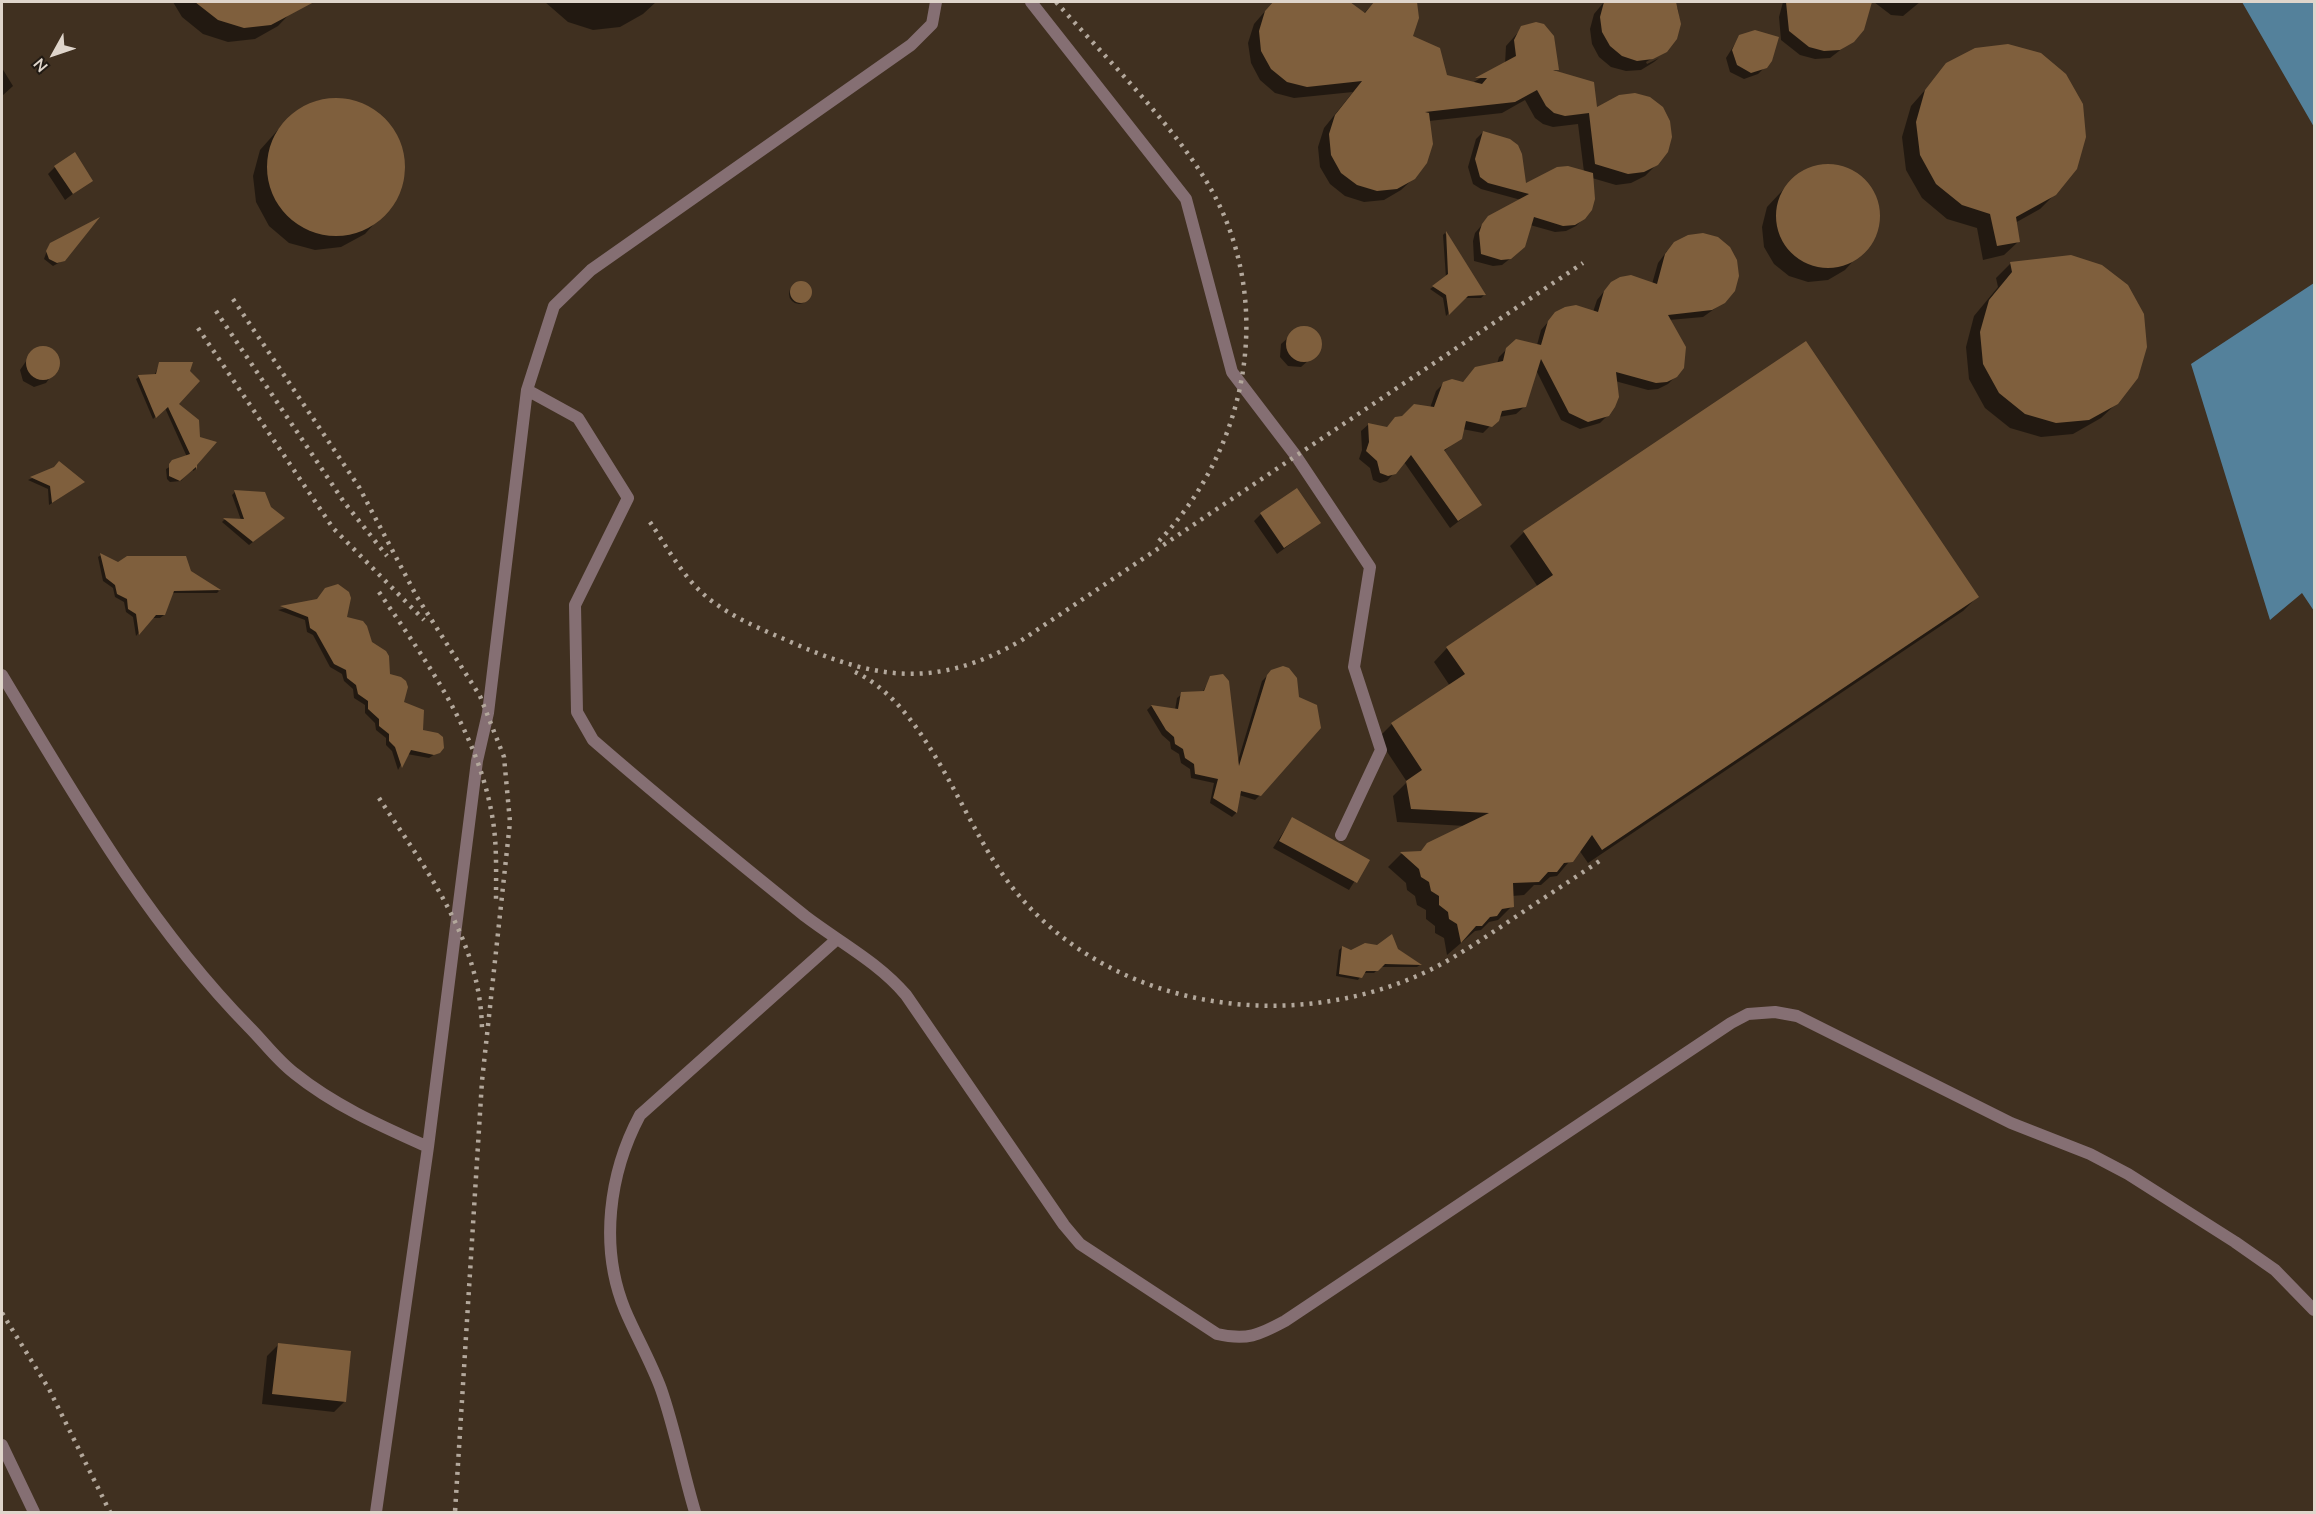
<!DOCTYPE html>
<html>
<head>
<meta charset="utf-8">
<style>
  body { margin:0 }
  #map { position:relative; width:2316px; height:1514px; overflow:hidden; background:#403020; font-family:Mulish,sans-serif }
  canvas { display:block }
  .frame { position:absolute; inset:0; border:3px solid #dfd5cb; pointer-events:none }
  .north { position:absolute; left:24px; top:24px; width:60px; height:60px; -webkit-text-stroke:4px #211a13; paint-order:stroke; rotate:230deg; font-size:16px; font-weight:700; line-height:24px; text-align:center; color:#dfd5cb }
  .north::after { content:''; display:block; margin:auto; width:21px; height:27px; background:#dfd5cb; clip-path:polygon(50% 0,100% 100%,50% 72%,0 100%) }
</style>
</head>
<body>
<div id="map">
<canvas width="2316" height="1514"></canvas>
<div class="frame"></div>
<div class="north">N</div>
</div>
<script>
const c = document.querySelector('canvas').getContext('2d');
c.lineJoin = 'round';
function fill(path, color) { c.fillStyle = color; c.fill(path, 'evenodd'); }
function strokePath(path, color, width, dash) { c.strokeStyle = color; c.lineWidth = width; c.lineCap = dash ? 'butt' : 'round'; c.setLineDash(dash || []); c.stroke(path); }
const water = new Path2D(`
  M2242,2H2314V127Z
  M2314,283V611L2302,593L2270,620L2191,364Z`);
const shadow = new Path2D(`
  M173,2H301L278,26L255,39L228,42L203,34L182,17Z
  M545,2H656L643,14L620,27L593,30L568,22Z
  M1273,2H1348L1363,14L1375,2H1413L1416,8L1412,37L1446,76L1472,83L1505,64L1506,46L1522,28L1557,69L1554,72L1657,164L1645,176L1631,183L1616,185L1592,178L1584,218L1576,226L1566,231L1555,232L1530,225L1516,254L1502,265L1493,266L1474,261L1473,241L1475,233L1488,218L1521,200L1481,189L1473,184L1468,167L1476,139L1483,132L1525,186L1584,172L1578,124L1553,127L1543,124L1535,118L1525,100L1502,113L1429,121L1414,178L1401,190L1384,200L1364,202L1345,196L1330,184L1320,167L1318,147L1324,128L1353,92L1294,98L1275,93L1260,80L1251,63L1248,43L1254,24Z
  M1604,2H1674L1678,9L1680,24L1664,51L1646,62L1647,64L1659,58L1654,62L1641,70L1626,71L1611,67L1599,57L1592,44L1590,29L1594,14Z
  M1783,2H1870L1862,29L1852,41L1830,58L1815,59L1800,55L1781,40L1779,17Z
  M1874,2H1920L1903,16L1891,15Z
  M1740,36L1765,67L1758,74L1744,79L1730,72L1726,58Z
  M1947,65L2055,194L2040,209L2015,223L2019,241L2004,255L1983,260L1977,228L1947,219L1922,198L1906,170L1902,137L1911,106Z
  M2,68L13,86L2,96Z
  M342,98L368,106L389,123L401,146L405,173L397,198L365,234L341,247L315,250L289,243L269,226L256,202L253,176L260,150L292,114L316,101Z
  M1832,165L1851,171L1867,183L1876,201L1879,220L1873,239L1845,270L1828,280L1808,282L1789,276L1774,264L1764,247L1762,227L1767,207L1795,177L1813,167Z
  M55,167L91,180L65,200L48,174Z
  M1445,233L1484,295L1481,298H1464L1446,316L1443,298L1430,289L1446,278L1443,235Z
  M48,248L64,260L53,266L44,259Z
  M1667,251L1724,302L1703,317L1669,320L1676,376L1668,384L1658,389L1648,390L1615,381L1608,415L1600,423L1580,429L1561,420L1536,370L1524,407L1516,414L1499,417L1483,433L1462,429L1460,438L1443,452L1480,505L1450,528L1404,462L1387,481L1380,483L1373,480L1370,468L1359,459L1362,450L1361,431L1369,424L1386,428L1395,419L1430,408L1436,391L1444,383H1462L1475,368L1497,364L1499,357L1507,349L1537,345L1541,330L1556,313L1593,312L1597,300L1611,283L1652,284L1658,263Z
  M2011,263L2117,403L2101,418L2073,434L2041,437L2010,428L1985,408L1969,379L1966,347L1974,316L1998,287L1996,278Z
  M789 294a10 10 0 1 1 20 0a10 10 0 1 1-20 0Z
  M1299,328L1311,329L1319,339V351L1301,367L1288,366L1280,357L1281,344Z
  M45,348L55,353L59,365L46,383L34,387L23,381L20,370L33,351Z
  M160,363L196,464V469L193,471L192,468L181,481L170,482L167,479L166,469L187,457L165,408L153,419L136,379L139,377L154,376Z
  M53,469L83,483L49,505L48,489L28,480Z
  M235,492L270,508L280,521L249,545L222,522L224,520H241L232,495Z
  M1261,514L1319,523L1277,554L1254,521Z
  M1524,532L1977,597L1963,611L1588,863L1579,850L1557,876L1550,877L1541,885H1534L1524,895L1512,896V906L1498,920L1489,922L1481,930L1475,931L1447,955L1444,938L1435,933V926L1426,919V910L1417,905L1415,896L1407,890L1406,883L1388,867L1401,854L1419,853L1465,826L1397,822L1393,796L1407,782L1378,738L1392,724L1450,686L1434,662L1447,648L1538,587L1510,546Z
  M101,555L118,564L190,572L219,591L217,593H171L164,615L160,618H152L136,636L133,617L126,612L124,602L115,597L113,588L103,581L98,557Z
  M316,601L346,618L371,643L402,703L438,752L429,758L407,754L398,770L392,751L386,745V738L376,730L375,723L365,713V705L354,698L353,689L344,681L342,674L330,667L313,635L307,632L305,620L278,610Z
  M1272,671L1260,795L1255,800L1239,795L1236,813L1232,817L1210,803L1214,783L1191,778L1190,769L1181,763L1179,754L1171,749L1170,742L1162,735L1147,710L1151,706L1175,710L1177,698L1182,694L1202,693L1211,677L1237,764L1262,681Z
  M1292,819L1368,860L1349,890L1273,848Z
  M1342,947L1351,952L1397,950L1420,965L1417,967H1380L1374,973H1363L1358,980L1336,976L1339,950Z
  M278,1345L345,1401L334,1412L262,1404L267,1356Z`);
const building = new Path2D(`
  M195,2H314L271,25L244,28L218,20Z
  M1273,2H1350L1365,13L1374,2H1417L1419,18L1413,36L1440,48L1447,75L1482,84L1487,78H1475L1516,56L1514,40L1521,26L1536,22L1544,24L1554,36L1559,70H1553L1594,82L1597,107L1619,95L1635,93L1650,97L1663,107L1670,121L1672,137L1668,152L1658,165L1644,172L1628,174L1595,164L1589,113L1565,116L1554,113L1546,106L1537,90L1515,102L1425,112L1429,113L1433,144L1427,163L1415,179L1397,189L1377,191L1357,185L1341,173L1331,155L1329,134L1335,115L1362,81L1307,87L1287,82L1271,69L1261,51L1259,31L1265,11Z
  M1604,2H1676L1681,24L1677,39L1667,52L1653,59L1637,61L1622,56L1610,46L1602,32L1600,17Z
  M1786,2H1872L1864,30L1854,42L1840,50L1824,51L1809,47L1789,31Z
  M1755,30L1779,37L1772,61L1767,68L1751,73L1737,65L1732,50L1739,35Z
  M2008,44L2041,53L2066,74L2083,104L2086,137L2077,169L2056,195L2016,217L2020,242L1997,246L1990,214L1962,205L1936,184L1920,155L1916,122L1925,90L1946,63L1975,48Z
  M267 167a69 69 0 1 1 138 0a69 69 0 1 1-138 0Z
  M1483,131L1510,139L1518,145L1522,154L1526,183L1557,167L1568,166L1593,173L1595,199L1592,210L1585,219L1575,225L1563,226L1534,217L1525,247L1511,259L1501,260L1481,254L1479,233L1482,224L1488,216L1529,194L1488,183L1480,177L1475,159Z
  M75,152L93,181L73,194L54,166Z
  M1776 216a52 52 0 1 1 104 0a52 52 0 1 1-104 0Z
  M100,217L65,261L57,263L49,259L46,251L50,243Z
  M1446,231L1486,295L1468,296L1449,315L1446,295L1432,286L1448,274Z
  M1703,233L1718,237L1730,247L1737,260L1739,276L1735,291L1725,303L1712,310L1668,315L1686,347L1684,368L1677,377L1667,382L1656,383L1616,372L1619,397L1615,407L1609,416L1588,422L1569,413L1541,359L1526,407L1502,411L1499,421L1492,427L1466,421L1462,439L1444,450L1482,505L1458,521L1411,455L1396,474L1388,476L1380,473L1377,461L1366,451L1369,442L1368,423L1387,427L1395,417L1402,416L1414,404L1434,407L1443,382L1452,379L1463,382L1475,367L1503,361L1506,348L1516,339L1541,345L1548,321L1555,312L1565,307L1576,305L1598,312L1604,291L1611,282L1620,277L1631,275L1657,284L1665,254L1674,242L1688,235Z
  M2071,255L2102,265L2128,285L2144,314L2147,347L2138,378L2118,404L2089,420L2056,423L2025,414L1999,393L1983,364L1980,332L1989,300L2012,272L2010,262Z
  M790 292a11 11 0 1 1 22 0a11 11 0 1 1-22 0Z
  M1286 344a18 18 0 1 1 36 0a18 18 0 1 1-36 0Z
  M1806,341L1979,597L1602,850L1592,835L1573,862L1564,863L1557,872H1548L1539,882L1513,883L1514,907L1502,909L1497,916L1490,917L1482,926H1476L1461,943L1457,924L1449,919L1448,912L1439,905V896L1431,891L1429,882L1421,877L1419,869L1400,852L1421,851L1427,843L1489,813L1411,809L1406,781L1422,770L1391,723L1465,674L1446,647L1553,575L1523,531Z
  M26 363a17 17 0 1 1 34 0a17 17 0 1 1-34 0Z
  M159,362H193L190,371L200,381L179,404L199,420L200,437L217,442L197,465V470L196,467L180,481L169,476V464L172,460L190,454L168,407L156,418L138,375L156,374Z
  M59,461L85,482L52,503L50,486L30,477L54,467Z
  M1297,488L1321,523L1284,548L1260,513Z
  M234,490L265,492L271,507L285,518L253,542L223,518L244,519Z
  M100,553L118,562L127,556H186L191,571L221,590L174,591L165,615H156L139,635L136,614L128,609L127,599L117,594L115,585L106,578Z
  M338,584L349,592L351,598L347,617L363,621L367,626L372,642L386,651L389,656L390,674L401,677L406,681L408,687L404,702L424,710L423,730L438,733L443,737L444,748L440,753L434,755L411,750L402,768L395,747L389,741V734L379,726V719L368,709V701L358,694L356,685L347,678L346,670L334,664L316,632L310,628L308,617L280,606L317,599L325,588Z
  M1283,666L1289,668L1297,678L1299,697L1317,705L1321,728L1261,796L1241,791L1237,813L1213,798L1218,779L1195,774L1194,764L1185,758L1183,749L1175,744L1174,737L1166,730L1151,705L1178,709L1181,692L1204,691L1210,676L1223,674L1229,681L1239,766L1267,675L1271,670Z
  M1292,817L1370,860L1357,883L1279,841Z
  M1392,934L1398,949L1422,965L1385,964L1378,971H1366L1362,978L1339,974L1342,946L1351,950L1365,943L1377,945Z
  M278,1343L351,1351L346,1402L272,1394Z`);
const service = new Path2D(`
  M1031,2L1186,199L1232,372L1296,456L1370,567L1354,667L1381,750L1341,835
  M527,390L578,418L628,498L575,605L577,712L593,740C662,800 733,858 805,916C839,942 878,962 906,995L1064,1225L1080,1244L1217,1334C1247,1341 1259,1335 1285,1321L1731,1023L1748,1014L1775,1012L1797,1016L2011,1123L2090,1154L2128,1174L2235,1242L2275,1270L2314,1310
  M2,675C76,798 148,924 249,1027C264,1042 277,1060 294,1073C335,1106 381,1126 428,1147
  M2,1445L34,1512
  M376,1512L428,1147L477,761L488,713L527,390L554,306L591,270L911,45L932,24L936,2
  M695,1512C683,1472 675,1429 661,1389C651,1362 636,1336 625,1310C599,1247 609,1173 640,1115L836,940`);
const rail = new Path2D(`
  M1056,2C1104,56 1167,118 1205,179C1277,295 1251,446 1158,542
  M233,299L359,487L417,597L480,696L504,757L510,822L482,1081L455,1512
  M216,311L344,502L387,556
  M198,328L333,528L424,620
  M650,522C667,547 684,579 708,598C730,616 758,628 784,639C873,679 934,691 1022,640L1583,263
  M379,592C428,664 479,733 493,821C497,846 496,874 496,899
  M855,672C921,703 956,802 995,863C1083,1002 1271,1039 1417,976C1447,963 1475,944 1502,926C1536,903 1570,881 1604,858
  M379,798C426,870 481,940 482,1030
  M2,1313L49,1389L110,1512`);
fill(water, '#54819b');
fill(shadow, '#0007');
fill(building, '#7f5f3d');
strokePath(service, '#856f73', 12);
strokePath(rail, '#b3a89c', 4.5, [3, 6]);
</script>
</body>
</html>
